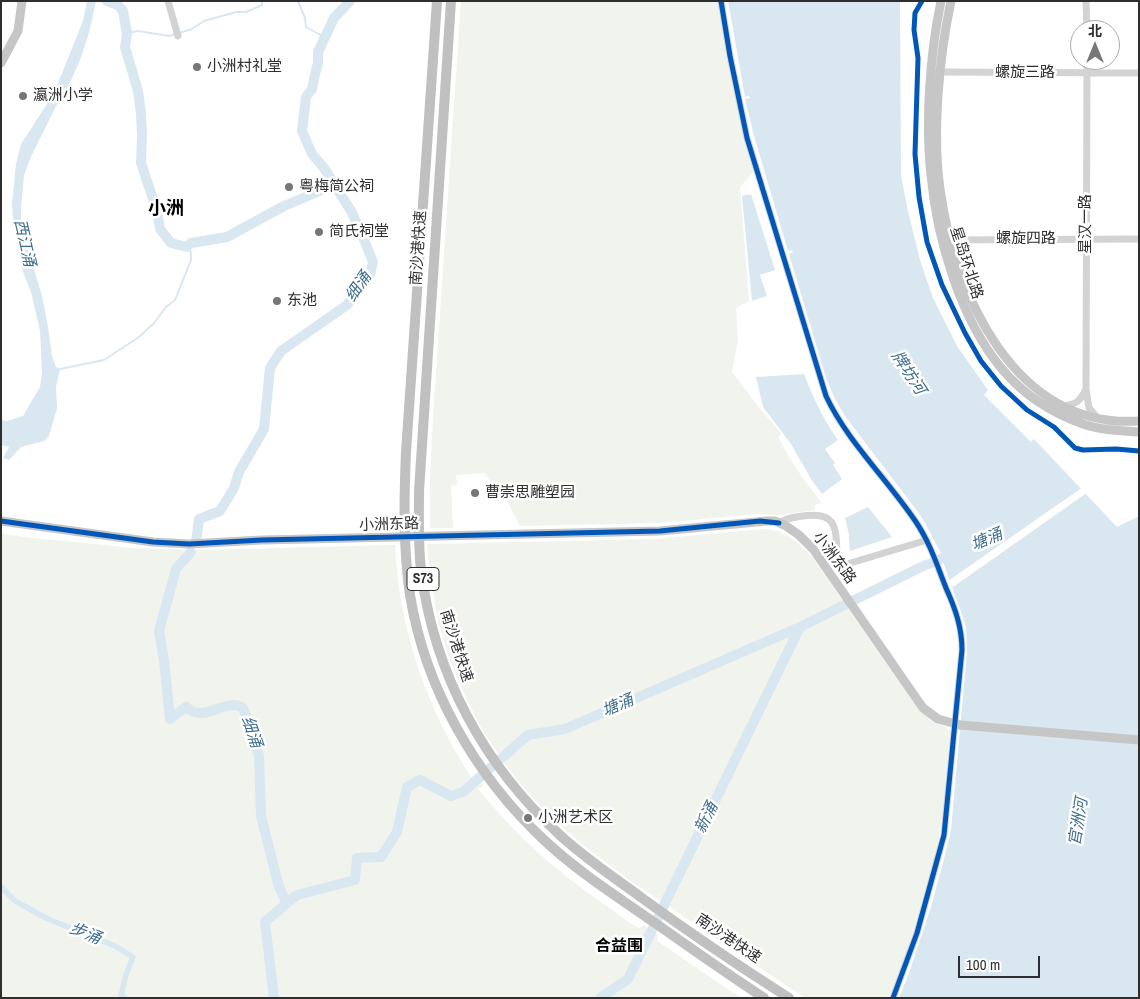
<!DOCTYPE html>
<html>
<head>
<meta charset="utf-8">
<style>
  body { margin:0 }
  #map { position:relative; width:1140px; height:999px; overflow:hidden; background:#fff; font-family:"Archivo Narrow","Noto Sans SC",sans-serif }
  canvas { display:block }
  .frame { position:absolute; inset:0; border:2px solid #2e2e2e; pointer-events:none }
  .north { position:absolute; left:1070px; top:20px; width:50px; height:50px; box-sizing:border-box; background:#fff; border:1px solid #ababab; border-radius:50%; rotate:0deg; font-size:14px; font-weight:700; line-height:20px; text-align:center; color:#2e2e2e }
  .north::after { content:''; display:block; margin:auto; width:18px; height:22px; background:#777; clip-path:polygon(50% 0,100% 100%,50% 72%,0 100%) }
  .scale { position:absolute; left:958px; top:956px; width:82px; height:22px; box-sizing:border-box; border:2px solid #2e2e2e; border-top:0; padding-left:6px; font-size:15px; line-height:18px; white-space:nowrap; color:#2e2e2e; -webkit-text-stroke:4px #fff; paint-order:stroke }
</style>
</head>
<body>
<div id="map">
<canvas width="1140" height="999"></canvas>
<div class="frame"></div>
<div class="north">北</div>
<div class="scale">100 m</div>
</div>
<script>
const c = document.querySelector('canvas').getContext('2d');
c.lineJoin = 'round';
function fill(path, color) { c.fillStyle = color; c.fill(path, 'evenodd'); }
function strokePath(path, color, width, dash) { c.strokeStyle = color; c.lineWidth = width; c.lineCap = dash ? 'butt' : 'round'; c.setLineDash(dash || []); c.stroke(path); }
function write(font, color, halo, rows, align = 'center') {
  c.font = font + ' "Archivo Narrow","Noto Sans SC",sans-serif'; c.lineWidth = 5; c.setLineDash([]); c.textBaseline = 'middle'; c.strokeStyle = halo; c.fillStyle = color; for (const [text, x, y, turn = 0] of rows) {
    c.save(); c.translate(x, y); c.rotate((+turn || 0) * Math.PI / 180); c.textAlign = isNaN(turn) ? turn : align; if (halo) c.strokeText(text, 0, 0); c.fillText(text, 0, 0); c.restore();
  }
}
const green = new Path2D(`
  M461,1H719L755,170L740,187L749,301L736,308L738,340L732,372L761,410L782,434L778,436C790,461 805,482 822,503L815,505V510L781,515L758,514L661,523L520,526L507,501H503L485,473L456,475L457,485L451,486L453,528H430V475L434,402Z
  M764,529L777,531L788,536L800,545L813,558L914,703C920,710 925,716 932,721C939,725 946,725 950,731L943,811L938,844L916,924L901,970L889,998H805L631,881L583,845L556,822L529,794L505,764L483,731L467,700L448,655L438,621L430,573L427,544L655,539Z
  M1,533L24,537L134,548L196,550L395,545C399,628 426,707 471,777L476,775L483,785L478,789C506,823 536,853 571,880C590,895 610,908 630,923L639,928L644,925L658,935L657,941L741,998H1Z`);
const water = new Path2D(`
  M87,1H96L89,33L80,60L65,94L56,106L30,159L24,175L21,208V226L42,296L48,327L52,356L56,367L60,369L56,387L57,408L49,436L44,441L21,447L9,460L3,458L9,447L1,445V420L7,421L23,416L40,387L42,373L41,350L40,331L31,292L23,272L14,229L12,205L16,164L21,144L54,93L83,21Z
  M728,1H900L901,176L908,211L920,260L933,298L957,346L988,390L984,395L1031,442L1034,439L1117,527L1139,516V998H899L909,973L930,910L943,863L951,830L967,652L966,626L942,559L929,561L939,556L941,553L921,516L845,416L835,399L826,378L789,254L793,252L792,250L788,251L754,136L745,99L750,98L749,96L745,97Z
  M751,194L775,270L760,275L767,296L752,301L742,196Z
  M804,374C813,397 823,419 838,440L825,449L835,463L833,465L842,479L822,494L811,479L791,444L763,407L756,377Z
  M868,507L892,537L850,551L849,535L845,518Z`);
const pier = new Path2D(`
  M1083,487L1088,492L953,587L948,581Z`);
const stream = new Path2D(`
  M298,1L305,18L306,27L324,37
  M127,33L138,31L169,36L192,29L204,21L236,12H246L262,5V1
  M60,369L104,360L139,337L154,323L166,307L175,300L191,260V252L187,247`);
const canal = new Path2D(`
  M1,887L15,901L46,918L115,946L133,957L126,975L121,996L125,998`);
const river = new Path2D(`
  M107,1L118,5L123,11L127,33L125,47L138,91L141,114L142,135L141,163L154,202V210L158,217L160,229L171,243L187,247L191,243L227,237L284,206L334,185
  M196,542L199,519L220,511L234,488L239,472L264,429L270,368L281,351L347,305L362,287L370,275L373,262L361,232L351,211L324,168L312,154L302,131L306,97L312,89L315,74L318,63V52L334,18L350,1
  M191,552L176,569L159,631L164,660L170,719L186,707C204,722 218,704 235,705C236,705 242,707 243,708L249,723L259,756L261,816L279,887L287,903L265,922L274,998
  M287,903L297,895L355,880L357,858L381,857L397,832L407,787L420,780L451,796L463,792L528,735L565,729L800,627L919,568L953,554
  M600,998L628,979L800,627`);
const minor = new Path2D(`
  M168,1L178,36
  M721,1L730,56L747,138L826,396C847,441 888,480 916,522C930,543 937,565 946,588C955,608 962,627 962,650L944,835L917,933L893,998
  M1086,1L1087,30
  M1087,60L1086,389L1089,408L1096,416
  M940,72L1139,73
  M947,240L1139,239
  M1065,406C1077,404 1081,400 1086,389
  M779,523C786,517 812,514 821,516C826,517 831,520 833,525C840,536 832,559 844,565L927,540`);
const major = new Path2D(`
  M941,1C930,54 925,121 931,175C937,239 960,319 1002,369C1023,394 1052,413 1083,424C1100,430 1120,431 1139,432
  M951,1C939,57 932,133 940,189C954,293 1014,429 1139,421
  M1,63L18,31L22,1
  M1,521L153,542L189,544L262,540L660,531L767,521H775L786,526L799,535L813,549L923,708L938,719L960,725`);
const majorBridge = new Path2D(`
  M960,725L1139,740`);
const highwayBridge = new Path2D(`
  M437,1L406,452C404,500 403,547 410,595C425,688 475,775 543,839C578,872 619,898 658,925C693,950 728,974 764,998
  M451,1L419,491C419,517 418,544 421,570C434,674 484,766 561,836C586,859 615,878 642,898C690,933 739,966 789,998`);
const cycleway = new Path2D(`
  M721,1L730,56L747,138L826,396C847,441 888,480 916,522C930,543 937,565 946,588C955,608 962,627 962,650L944,835L917,933L893,998
  M922,1L915,13L914,30L918,58L915,154L919,197L927,242L942,285L965,333L981,361L1001,386L1027,410L1054,427L1075,448L1083,450L1116,449L1139,451
  M1,521L153,542L189,544L262,540L660,531L760,521L779,523`);
const markers = [
  [197,67,5,"#777"],
  [23,96,5,"#777"],
  [289,187,5,"#777"],
  [319,232,5,"#777"],
  [277,301,5,"#777"],
  [475,493,5,"#777"],
  [528,818,5,"#777"]
];
const shields = [
  [423,579,32]
];
const shieldNames = [
  ["S73",423,579]
];
const poiNames = [
  ["小洲村礼堂",207,67],
  ["瀛洲小学",33,96],
  ["粤梅简公祠",299,187],
  ["简氏祠堂",329,232],
  ["东池",287,301],
  ["曹崇思雕塑园",485,493],
  ["小洲艺术区",538,818]
];
const streetNames = [
  ["螺旋三路",1025,73],
  ["星汉一路",1086,224,-90],
  ["螺旋四路",1026,239],
  ["南沙港快速",419,248,-86],
  ["星岛环北路",966,263,72],
  ["小洲东路",389,525,-2],
  ["小洲东路",834,558,53],
  ["南沙港快速",456,646,72],
  ["南沙港快速",728,939,34]
];
const waterNames = [
  ["西江涌",24,243,77],
  ["细涌",359,287,-56],
  ["牌坊河",908,373,57],
  ["塘涌",987,540,-23],
  ["塘涌",618,706,-23],
  ["细涌",251,732,71],
  ["新涌",707,818,-64],
  ["官洲河",1079,822,-81],
  ["步涌",85,934,22]
];
const neighbourhoodNames = [
  ["合益围",619,947]
];
const quarterNames = [
  ["小洲",166,209]
];
fill(green, '#f0f4ec');
fill(water, '#d9e7f1');
fill(pier, '#fff');
strokePath(stream, '#d9e7f1', 2);
strokePath(canal, '#d9e7f1', 5.5);
strokePath(river, '#d9e7f1', 10);
strokePath(minor, '#d3d3d3', 7);
strokePath(major, '#c6c6c6', 9);
strokePath(majorBridge, '#c6c6c6', 9);
strokePath(highwayBridge, '#c0c0c0', 10);
strokePath(cycleway, '#0057b8', 5);
for (const [x, y, r, color] of markers) { const dot = new Path2D(); dot.arc(x, y, r, 0, 2 * Math.PI); c.fillStyle = color; c.fill(dot); strokePath(dot, '#fff', 2); }
for (const [x, y, w] of shields) { const box = new Path2D(); box.roundRect(x - w / 2, y - 11.5, w, 23, 4); c.fillStyle = '#fff'; c.fill(box); strokePath(box, '#2e2e2e', 1); }
write('bold 14px', '#2e2e2e', null, shieldNames);
write('15px', '#2e2e2e', '#fff', poiNames, 'left');
write('15px', '#2e2e2e', '#fff', streetNames);
write('italic 16px', '#3e6f8f', '#fff', waterNames);
write('bold 16px', '#000', '#fff', neighbourhoodNames);
write('bold 18px', '#000', '#fff', quarterNames);
</script>
</body>
</html>
